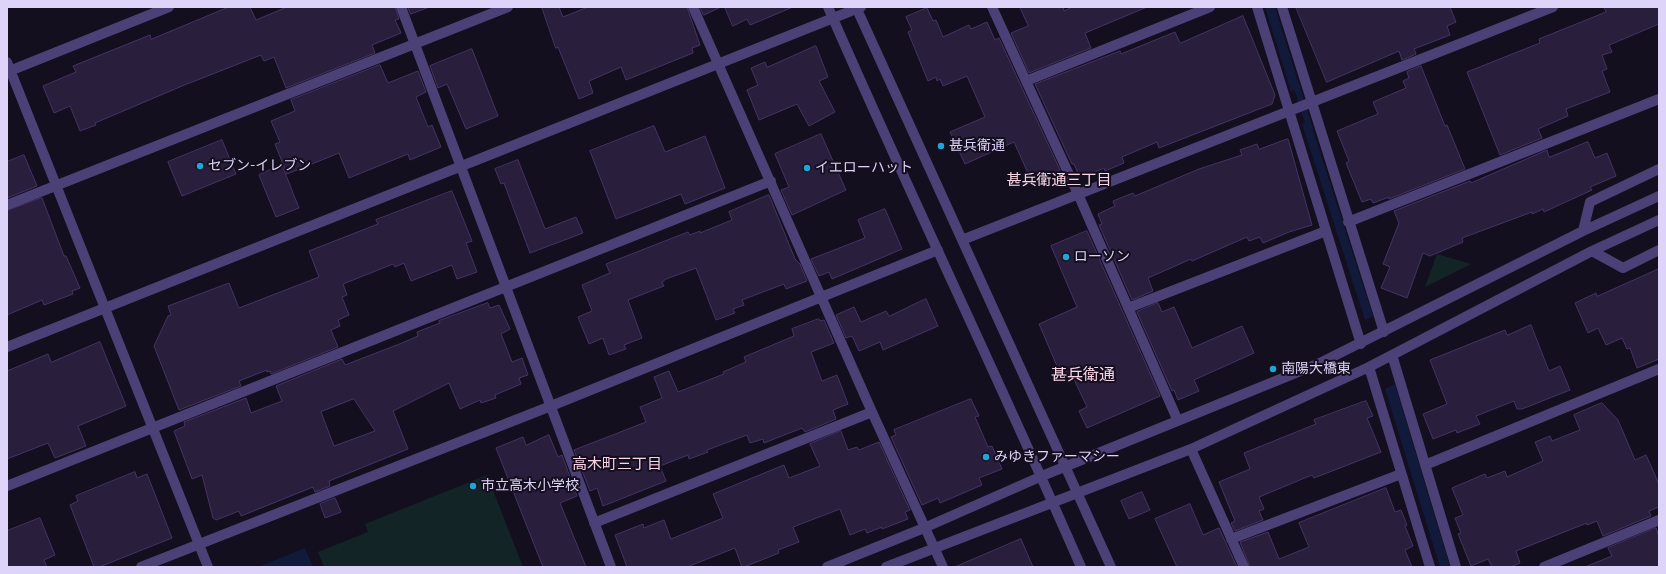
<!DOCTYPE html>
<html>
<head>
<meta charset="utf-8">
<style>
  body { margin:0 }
  #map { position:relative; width:1666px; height:574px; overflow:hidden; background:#140f1e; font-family:Montserrat,sans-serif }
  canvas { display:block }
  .frame { position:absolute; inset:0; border:8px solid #ded3f9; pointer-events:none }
</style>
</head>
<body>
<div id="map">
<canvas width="1666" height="574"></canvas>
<div class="frame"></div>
</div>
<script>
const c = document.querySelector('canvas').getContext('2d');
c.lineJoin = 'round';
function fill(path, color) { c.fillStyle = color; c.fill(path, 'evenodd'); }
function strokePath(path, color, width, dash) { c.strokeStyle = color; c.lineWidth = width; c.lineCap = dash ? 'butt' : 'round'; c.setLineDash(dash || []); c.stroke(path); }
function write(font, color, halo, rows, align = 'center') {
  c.font = font + ' Montserrat,"Noto Sans JP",sans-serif'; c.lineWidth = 4; c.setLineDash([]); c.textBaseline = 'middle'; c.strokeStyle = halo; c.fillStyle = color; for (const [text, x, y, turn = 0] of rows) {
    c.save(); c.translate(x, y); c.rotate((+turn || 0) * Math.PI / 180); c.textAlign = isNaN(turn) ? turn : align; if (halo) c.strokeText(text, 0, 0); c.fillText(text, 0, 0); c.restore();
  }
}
const green = new Path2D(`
  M1437,254L1471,264L1425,287Z
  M487,475L523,567H324L318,552L368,532L365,524Z`);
const water = new Path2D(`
  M1265,7H1275L1300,88L1291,91Z
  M1310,121L1373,316L1365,320L1302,124Z
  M1395,384L1450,567H1440L1385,389Z
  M305,548L313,567H258Z`);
const stream = new Path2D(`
  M1295,81L1310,129`);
const building = new Path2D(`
  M229,7H250L256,20L287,7H395L399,19L395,20L401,33L372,45L375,53L286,88L274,57L264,61L261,55L182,86L95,123L96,125L80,131L70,106L54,113L43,86L76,72L73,66L150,35L151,39Z
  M408,7H426L427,8L411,14Z
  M542,7H559L563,17L588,7H687L700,45L692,48L693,53L626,80L621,67L589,81L593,93L579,99L558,47L556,48Z
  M700,7H721L704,15Z
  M725,7H793L750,25L747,19L733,26Z
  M1020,7H1063L1064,11L1073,7H1147L1085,33L1091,48L1029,73L1011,33L1028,26Z
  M1296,7H1450L1456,22L1447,26L1450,35L1414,49L1416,54L1402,60L1399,51L1327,82Z
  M1604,7H1659V24L1609,45L1612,52L1602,55L1607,69L1602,71L1610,92L1566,109L1568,116L1538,129L1542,138L1500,155L1467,72L1540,43L1539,39L1606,12Z
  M927,8L933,21L936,20L943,37L969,25L971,29L987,22L995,40L999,38L1060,170L1032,182L1014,142L965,164L950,132L985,117L967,76L943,86L940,79L937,81L936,77L928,81L908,32L912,30L906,17Z
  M1243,16L1275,95L1272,104L1159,148L1157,142L1122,157L1124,163L1105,171L1104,168L1086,176L1078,173L1074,164H1072L1035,84L1120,51L1121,54L1175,32L1180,43Z
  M816,46L828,77L819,81L835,112L809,126L797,104L759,120L747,90L758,85L751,68L765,62L767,67Z
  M472,49L498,116L466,129L447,84L438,88L430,66Z
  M380,65L388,83L418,71L426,92L416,97L428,127L432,125L441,147L410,160L408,154L349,178L339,153L287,174L275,144L280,142L271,121L295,111L291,100Z
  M1421,66L1445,126L1447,125L1465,169L1389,199V197L1373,203L1371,199L1362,202L1346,163L1349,161L1337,131L1378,114L1373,102L1406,88L1403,81L1409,78L1407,72Z
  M654,126L665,152L705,136L725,188L685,204L681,194L616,219L590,151Z
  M821,134L846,190L792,215L781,190L789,187L775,154Z
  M1288,139L1312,225L1289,232L1263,243L1260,237L1249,241L1247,237L1192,261L1191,259L1148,278L1153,291L1132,300L1099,225L1102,224L1098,214L1115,206L1113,201L1133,193L1135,196L1199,169L1242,155L1240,150L1257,144L1259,149Z
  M222,140L236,174L182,196L168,162Z
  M1588,142L1595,158L1607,153L1616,176L1590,187L1592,190L1544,212L1543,209L1532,214V212L1462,238L1463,242L1430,256L1423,253L1407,298L1381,288L1390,267L1383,264L1399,223L1394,211L1470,181L1471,183L1547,150L1549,157Z
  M24,155L37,186L7,198V162Z
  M518,160L545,229L576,217L583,233L530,253L504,183L501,184L495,169Z
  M282,165L299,208L276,217L259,175Z
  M452,191L472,241L466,243L477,272L457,279L452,265L411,281L404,263L395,267L393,264L343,284L347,295L342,297L349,315L338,320L340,326L331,330L338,347L271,374L270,371L267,372V370L239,381L241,386L179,410L154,346L168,316L171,315L168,306L229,283L239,308L319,277L309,251L378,224L376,220Z
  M769,195L795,259L800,264L807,281L786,289L784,284L742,300L744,305L733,309L735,313L716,320L696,268L666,279L662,282L664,286L628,300L642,338L624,345L626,349L609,355L603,338L589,344L578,317L592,311L582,285L610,273L606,264L688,232L690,235L700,231V233L732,220L729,212Z
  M42,198L64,256H66L80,288L72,291L73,294L44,305L42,300L7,315V211Z
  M885,209L902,249L832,279L829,272L819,276L811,259L865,238L858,220Z
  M1087,231L1160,396L1087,428L1079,411L1087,407L1072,375L1063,380L1039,324L1077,307L1051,246Z
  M1659,269V359L1637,368L1630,348L1627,349L1622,338L1606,345L1598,328L1588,333L1575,303L1596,293L1597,296Z
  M926,299L938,326L883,350L880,342L859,351L852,336L846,338L836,315L854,307L861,322L886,311L889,316Z
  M488,303L490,308L499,305L510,329L501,334L512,362L522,358L528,375L519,378L521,384L495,395L496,398L481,403L480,400L460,409L449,383L393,411L408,449L329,481L330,486L315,492L313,487L241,516L239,511L216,520L213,518L202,475L192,479L174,431L185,426L184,422L246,398L251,413L282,401L276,386L342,359L345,365L402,343L418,336L417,332L440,323L439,321ZM354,399L375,431L334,446L321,412Z
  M1158,303L1162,312L1174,307L1192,348L1242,326L1254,353L1194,380L1199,391L1178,400L1174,390L1172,391L1137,312Z
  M819,319L820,321L824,320L834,343L811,352L822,381L837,375L848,404L833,410L836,419L805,432L802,428L764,443L763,439L750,443L747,435L707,450L708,452L689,459L688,455L660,466L666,481L603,506L597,488L590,491L574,450L646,422L640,407L662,398L654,377L669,371L678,392L724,374L723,372L746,362L744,357L794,336L792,329Z
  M1531,325L1549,371L1560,366L1570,390L1522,409H1517L1514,401L1476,416L1480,424L1457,433L1456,430L1433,439L1423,414L1447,404L1430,360L1505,330L1507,335Z
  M100,342L126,406L78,426L86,446L55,458L48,443L7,459V371L48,354L51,362Z
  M971,399L979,416L975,417L988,447L992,446L1002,469L979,478L982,485L940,503L938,498L922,505L891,437L896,435L894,430Z
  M1366,401L1373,416L1367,418L1381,452L1314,478L1312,475L1259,497L1264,509L1259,511L1263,520L1235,531L1231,523L1235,521L1219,482L1250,469L1244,453L1316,424L1314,420Z
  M1602,403L1618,420L1635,460L1646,455L1659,484V507L1649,511L1651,516L1603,536L1597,521L1587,525V523L1516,551L1520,563L1510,567H1492L1488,559L1471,566L1458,534L1461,533L1455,518L1463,515L1452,488L1485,474L1487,478L1505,471L1507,477L1543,461L1535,442L1550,436L1552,441L1580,430L1574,415Z
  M841,431L848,450L857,447L859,450L879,442L910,510L905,512L908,519L882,529V527L867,533L865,529L850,535L840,509L793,527L799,542L778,550L779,553L744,567H742L735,548L687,567H627L615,535L643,524L644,528L664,520L671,539L723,518L713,494L784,465L789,478L820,466L810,444Z
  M549,435L558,457L562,455L577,496L560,503L586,567H543L496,448L523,437L526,445Z
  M135,472L137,478L147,474L172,538L99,567H94L70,505L78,501L76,496Z
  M1386,488L1395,512L1401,510L1407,525L1405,526L1413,546L1405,550L1412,567H1250L1240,542L1268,532L1279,559L1309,547L1299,523Z
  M1142,492L1150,510L1129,519L1121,501Z
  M335,498L341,512L325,518L320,504Z
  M1190,504L1203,535L1219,528L1237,567H1177L1155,519Z
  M40,518L55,555L44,560L47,567H7V531Z
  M1656,528L1659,537V567H1585L1612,556L1608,548Z
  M1021,539L1033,567H955Z`);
const minor = new Path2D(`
  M401,7L611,567
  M693,7L872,412L943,567
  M828,7C910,195 999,379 1081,567
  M856,7L1111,567
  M992,7L1078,194L1178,421
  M1257,7L1361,344
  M1282,7L1384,332
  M7,62L208,567
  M7,72L169,7
  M1026,81L1210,7
  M7,205L508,7
  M1348,222L1659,99
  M1583,231L1590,202L1659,169
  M962,240L1553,7
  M1592,251L1623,268L1659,250
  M1128,308L1326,231
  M7,347L861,7
  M1392,355L1456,567
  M1369,367L1430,567
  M1191,449L1244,567
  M1425,465L1659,369
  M7,486L771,181
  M594,523L872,412
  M1231,539L1401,474
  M141,567L551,406L938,250
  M827,567L924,528L1042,476L1320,363L1583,231L1659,196
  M886,567L1191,449L1369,367L1592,251L1659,220
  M1544,567L1659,520`);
const markers = [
  [941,146,4,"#1fa5d9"],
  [200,166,4,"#1fa5d9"],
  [807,168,4,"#1fa5d9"],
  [1066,257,4,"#1fa5d9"],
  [1273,369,4,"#1fa5d9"],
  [986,457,4,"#1fa5d9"],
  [473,486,4,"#1fa5d9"]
];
const poiNames = [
  ["甚兵衛通",949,146],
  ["セブン-イレブン",208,166],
  ["イエローハット",815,168],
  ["ローソン",1074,257],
  ["南陽大橋東",1281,369],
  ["みゆきファーマシー",994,457],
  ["市立高木小学校",481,486]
];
const neighbourhoodNames = [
  ["甚兵衛通三丁目",1059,181],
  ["高木町三丁目",617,465]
];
const quarterNames = [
  ["甚兵衛通",1083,375]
];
fill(green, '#132427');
fill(water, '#111a3b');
strokePath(stream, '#111a3b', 6);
fill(building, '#291e3c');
strokePath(building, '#463365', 1);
strokePath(minor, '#4c4177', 10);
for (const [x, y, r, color] of markers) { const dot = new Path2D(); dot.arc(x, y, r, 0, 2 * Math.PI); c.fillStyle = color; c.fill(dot); strokePath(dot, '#140f1e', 1.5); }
write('14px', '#ded3f9', '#140f1e', poiNames, 'left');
write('15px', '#f9d4e5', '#140f1e', neighbourhoodNames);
write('16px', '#f9d4e5', '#140f1e', quarterNames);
</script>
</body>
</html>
